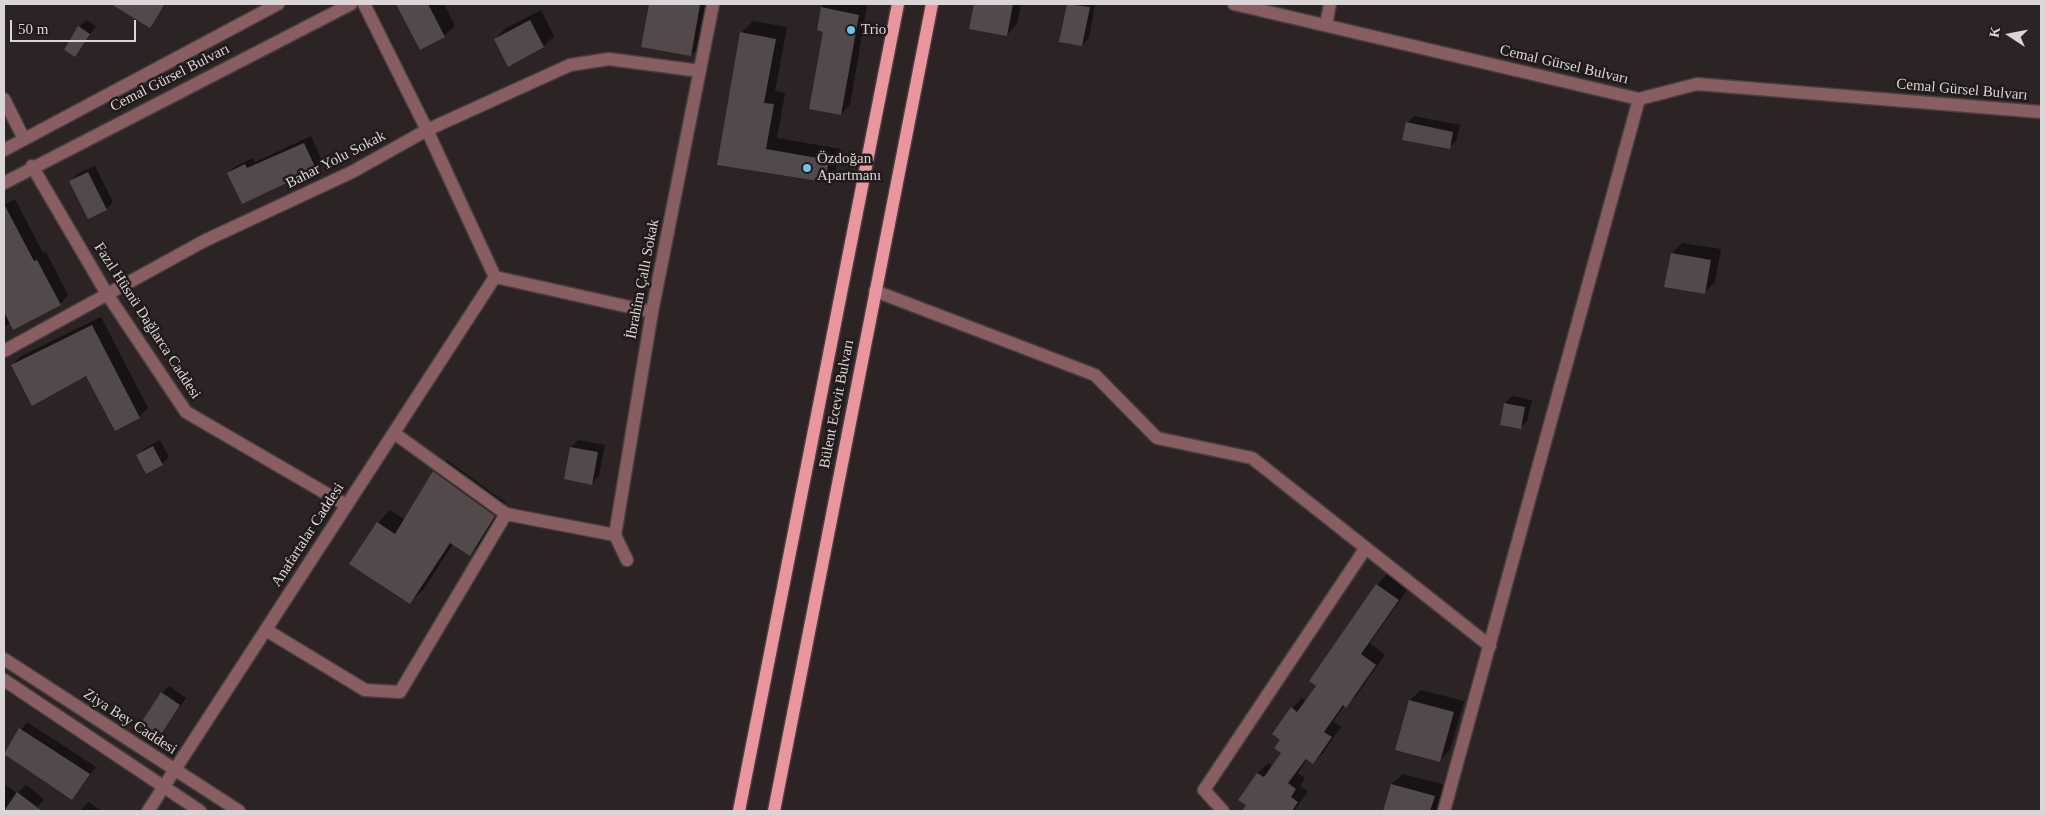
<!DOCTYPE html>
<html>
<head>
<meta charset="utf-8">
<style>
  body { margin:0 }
  #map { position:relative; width:2045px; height:815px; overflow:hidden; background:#2b2324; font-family:Georgia,serif }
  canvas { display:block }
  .frame { position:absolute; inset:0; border:5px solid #dad5d6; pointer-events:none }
  .north { position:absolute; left:1985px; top:10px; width:50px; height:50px; -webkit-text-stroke:4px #211a1b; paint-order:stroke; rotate:281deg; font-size:14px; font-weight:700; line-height:20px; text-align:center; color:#dad5d6 }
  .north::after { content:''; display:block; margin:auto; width:18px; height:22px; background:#dad5d6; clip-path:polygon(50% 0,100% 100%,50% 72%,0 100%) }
  .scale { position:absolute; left:10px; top:20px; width:126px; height:22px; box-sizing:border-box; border:2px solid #dad5d6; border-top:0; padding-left:6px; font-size:15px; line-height:18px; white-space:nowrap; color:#dad5d6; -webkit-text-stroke:4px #211a1b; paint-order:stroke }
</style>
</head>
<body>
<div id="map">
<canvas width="2045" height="815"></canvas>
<div class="frame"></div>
<div class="north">K</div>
<div class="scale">50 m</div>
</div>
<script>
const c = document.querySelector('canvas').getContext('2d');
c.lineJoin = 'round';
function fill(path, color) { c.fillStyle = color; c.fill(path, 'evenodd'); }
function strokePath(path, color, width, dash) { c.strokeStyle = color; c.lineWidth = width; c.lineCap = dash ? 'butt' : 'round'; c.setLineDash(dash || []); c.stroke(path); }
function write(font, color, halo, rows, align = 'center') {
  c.font = font + ' Georgia,serif'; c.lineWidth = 5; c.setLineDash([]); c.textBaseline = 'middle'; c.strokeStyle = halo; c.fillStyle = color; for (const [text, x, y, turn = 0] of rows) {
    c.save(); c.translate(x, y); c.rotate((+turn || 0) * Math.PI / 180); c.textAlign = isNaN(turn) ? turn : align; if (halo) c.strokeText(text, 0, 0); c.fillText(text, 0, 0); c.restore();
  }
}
const shadow = new Path2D(`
  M131,4H166L150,26L127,12Z
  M402,4H444L455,26L444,36L399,7Z
  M650,4H708L701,45L691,55L643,46Z
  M823,4H862L867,6L850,105L841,114L825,31L818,29Z
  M975,4H1021L1017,24L1007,35L971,28Z
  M1068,4H1095L1089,38L1082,45L1061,41Z
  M541,10L554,36L544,46L509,65L495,39L506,28Z
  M86,20L96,26L75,55L79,27Z
  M753,21L787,27L775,91L785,93L777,138L840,149L836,169L824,181L718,164L742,32Z
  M1414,116L1460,125L1456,141L1449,148L1407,123Z
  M311,136L322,161L315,168L229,173L236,166L253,158L255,162Z
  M95,166L113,202L106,209L70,181L77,174Z
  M15,199L43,253L46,252L68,295L60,304L4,326V205Z
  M1682,243L1721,249L1715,282L1704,293L1672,253Z
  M101,317L148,408L139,417L87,375L12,365L21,356Z
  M1512,396L1532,400L1527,421L1520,428L1505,403Z
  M160,440L169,457L162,464L138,455L145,448Z
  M578,440L605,445L599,476L592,483L565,478L571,447Z
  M447,460L506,503L482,542L470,554L453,544L423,590L410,602L378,523L390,510L405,520L434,472Z
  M1387,574L1408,589L1370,643L1385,655L1356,696L1346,706L1345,705L1333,721L1341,727L1323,753L1313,763L1307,759L1298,773L1305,778L1300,786L1308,791L1294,811H1243L1248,805L1240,799L1258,773L1268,763L1273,767L1283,753L1281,740L1292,708L1302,698L1307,701L1318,686L1377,585Z
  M169,686L186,698L158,737L162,693Z
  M1421,690L1464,701L1450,750L1439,761L1410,700Z
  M27,722L96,767L72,799L4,753Z
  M1403,774L1445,785L1438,811H1384L1392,784Z
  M4,784L17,793L26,785L44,799L35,811H4Z
  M88,802L102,811H80Z`);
const building = new Path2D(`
  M111,4H165L150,28Z
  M396,4H428L445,37L420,50Z
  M649,4L700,5L691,56L641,47Z
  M974,4H1013L1007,36L969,29Z
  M1067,4L1090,7L1082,46L1059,42Z
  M821,7L859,15L841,115L809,109L823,32L817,30Z
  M530,20L544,47L508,67L494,39Z
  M78,26L90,34L75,57L64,50Z
  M740,32L776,39L764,103L774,104L766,149L829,160L825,182L717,165Z
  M1406,122L1453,132L1450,149L1402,140Z
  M304,143L316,169L242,204L227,173L245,164L247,168Z
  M88,172L107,210L88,219L69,181Z
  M4,204L34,261L37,260L61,305L13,330L4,312Z
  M1671,253L1711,260L1705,294L1664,287Z
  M92,325L140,418L115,431L86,376L32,406L11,365Z
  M1504,403L1525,407L1521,429L1500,425Z
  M153,446L163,465L146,474L136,455Z
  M570,447L598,452L592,485L564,479Z
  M433,471L495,516L470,556L450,543L410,604L349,564L377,522L395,534Z
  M1376,584L1399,600L1361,654L1376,665L1346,708L1343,705L1324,732L1332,737L1313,764L1306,759L1288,783L1296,789L1291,797L1298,802L1292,811H1242L1246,805L1238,800L1257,773L1264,777L1281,753L1274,748L1280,740L1272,734L1291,707L1297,712L1316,686L1309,681Z
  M161,692L180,705L158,739L139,726Z
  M1409,700L1454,712L1440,762L1395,750Z
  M19,728L90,774L72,800L4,754Z
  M1391,784L1435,796L1430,811H1383Z
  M17,792L42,811H4Z`);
const minor = new Path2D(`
  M364,4L427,130L495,277L652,312
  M1234,4L1639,99L1697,84L2041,112
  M1326,25L1330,4
  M4,99L24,139
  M4,150L278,4
  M32,166L107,294L186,412L346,505
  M4,183L351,4
  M875,291L1095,375L1157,438L1252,458L1490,646
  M4,351L204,241L352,172L427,130L570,65L609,59L700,71
  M394,433L506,514L615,535
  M627,560L615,535L652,312L713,4
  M266,630L365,690L400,692L506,514
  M4,659L239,811
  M4,680L200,811
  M148,811L495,277
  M1223,811L1204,790L1365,549
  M1444,811L1639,99`);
const major = new Path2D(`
  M739,811L898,4
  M774,811L932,4`);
const markers = [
  [851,30,5,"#64c5ee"],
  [807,168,5,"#64c5ee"]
];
const poiNames = [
  ["Trio",861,30],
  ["Özdoğan",817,159],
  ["Apartmanı",817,176]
];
const streetNames = [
  ["Cemal Gürsel Bulvarı",1564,65,13],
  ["Cemal Gürsel Bulvarı",170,78,-27],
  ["Cemal Gürsel Bulvarı",1962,90,5],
  ["Bahar Yolu Sokak",336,160,-27],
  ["İbrahim Çallı Sokak",643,279,-79],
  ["Fazıl Hüsnü Dağlarca Caddesi",147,321,57],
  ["Bülent Ecevit Bulvarı",837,404,-79],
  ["Anafartalar Caddesi",308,535,-57],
  ["Ziya Bey Caddesi",130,722,33]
];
fill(shadow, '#0007');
fill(building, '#52494a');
strokePath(minor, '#473f40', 15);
strokePath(major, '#473f40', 15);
strokePath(minor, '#885e63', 12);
strokePath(major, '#eb959f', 12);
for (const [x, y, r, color] of markers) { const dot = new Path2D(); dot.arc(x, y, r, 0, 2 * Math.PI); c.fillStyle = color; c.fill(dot); strokePath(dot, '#211a1b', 2); }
write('15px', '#dad5d6', '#211a1b', poiNames, 'left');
write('15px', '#dad5d6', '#211a1b', streetNames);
</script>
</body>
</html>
